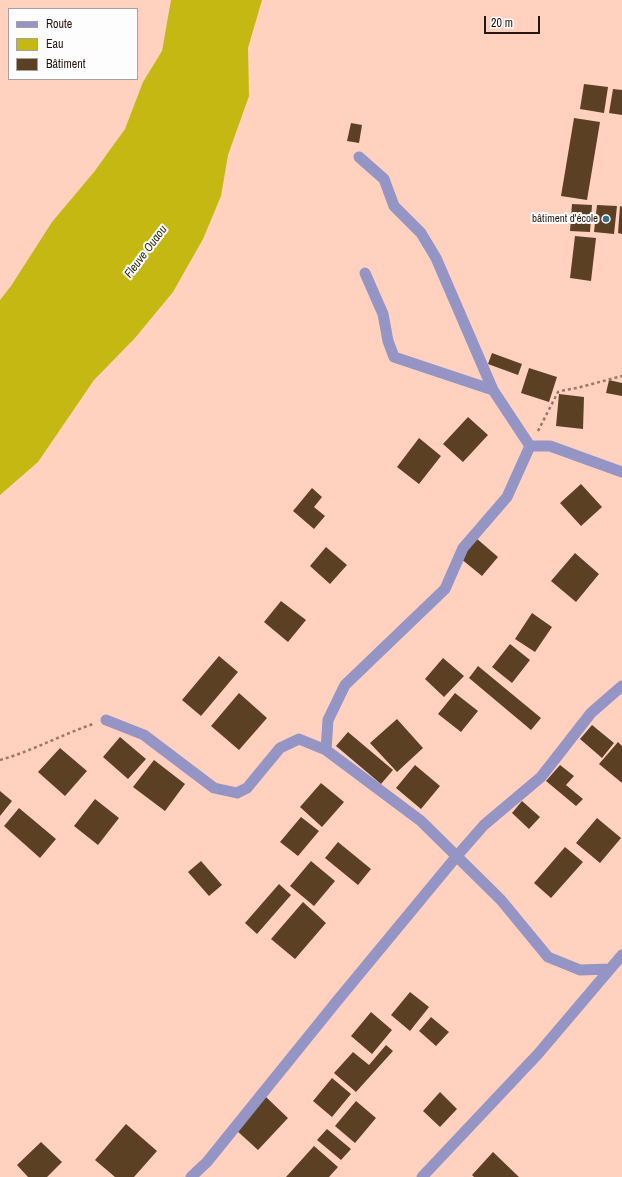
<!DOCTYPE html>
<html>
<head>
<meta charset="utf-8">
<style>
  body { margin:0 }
  #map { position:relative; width:622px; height:1177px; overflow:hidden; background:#ffd1be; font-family:"Archivo Narrow",sans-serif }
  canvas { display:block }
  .legend { position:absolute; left:8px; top:8px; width:130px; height:72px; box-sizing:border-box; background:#fdfdfd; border:1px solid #a7a19e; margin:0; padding:5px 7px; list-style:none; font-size:12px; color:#26160f }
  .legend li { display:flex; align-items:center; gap:8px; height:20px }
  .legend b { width:20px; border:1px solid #a7a19e }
  .scale { position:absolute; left:484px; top:16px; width:56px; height:18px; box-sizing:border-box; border:2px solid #26160f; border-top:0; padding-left:5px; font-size:12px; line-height:14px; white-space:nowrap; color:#26160f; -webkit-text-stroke:3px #fdfdfd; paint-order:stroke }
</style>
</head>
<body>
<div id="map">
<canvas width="622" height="1177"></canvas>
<ul class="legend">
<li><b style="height:5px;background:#9494c5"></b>Route</li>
<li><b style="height:11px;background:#c6b813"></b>Eau</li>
<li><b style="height:11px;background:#5c4023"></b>Bâtiment</li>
</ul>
<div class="scale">20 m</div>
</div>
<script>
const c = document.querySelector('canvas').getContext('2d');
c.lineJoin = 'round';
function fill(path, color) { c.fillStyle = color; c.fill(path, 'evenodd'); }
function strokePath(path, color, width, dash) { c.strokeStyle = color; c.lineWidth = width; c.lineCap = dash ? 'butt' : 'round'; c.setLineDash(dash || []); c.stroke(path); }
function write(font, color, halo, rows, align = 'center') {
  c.font = font + ' "Archivo Narrow",sans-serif'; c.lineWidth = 4; c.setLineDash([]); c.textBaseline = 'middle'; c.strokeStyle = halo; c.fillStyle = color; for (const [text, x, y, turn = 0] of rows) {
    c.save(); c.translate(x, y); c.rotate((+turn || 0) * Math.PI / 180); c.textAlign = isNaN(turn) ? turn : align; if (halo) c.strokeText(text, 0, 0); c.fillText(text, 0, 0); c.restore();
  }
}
const water = new Path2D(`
  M171,0H262L248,48L249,96L228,155L221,196L203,239L173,292L135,338L94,380L38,462L0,495V300L11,286L52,222L94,172L125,129L143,82L162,51Z`);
const building = new Path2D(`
  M584,84L608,87L604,113L580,109Z
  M613,89L622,90V115L609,113Z
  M574,118L600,122L587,200L561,196Z
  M351,123L362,125L359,143L347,141Z
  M572,204L592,205L590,232L570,231Z
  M597,205L617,206L614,234L594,232Z
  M620,206L622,207V234L618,233Z
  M575,236L596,238L591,281L570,278Z
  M492,353L522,364L518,375L488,364Z
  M529,368L557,377L549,402L521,393Z
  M609,380L622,383V396L606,393Z
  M559,394L584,397L583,429L556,426Z
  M468,417L488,435L463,462L443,444Z
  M419,438L441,456L419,484L397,467Z
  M581,484L602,507L581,526L560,503Z
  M312,488L322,497L314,507L325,516L314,529L293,511Z
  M476,538L498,557L482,576L460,558Z
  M326,547L347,565L330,584L310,566Z
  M575,553L599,574L576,602L551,581Z
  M281,601L306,620L288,642L264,622Z
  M532,613L552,627L535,652L515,639Z
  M510,644L530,660L512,683L492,667Z
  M219,656L238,672L201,716L182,700Z
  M443,658L464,676L444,697L425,679Z
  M478,666L541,718L531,730L469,678Z
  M239,693L267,718L239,750L211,726Z
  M455,693L478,711L461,732L438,714Z
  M397,719L423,748L397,772L370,743Z
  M592,725L614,743L602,758L580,739Z
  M348,732L393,770L381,784L336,746Z
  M120,737L146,759L128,779L103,757Z
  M618,742L622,746V783L599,764Z
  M60,748L87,771L65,796L38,772Z
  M154,760L185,784L165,811L133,787Z
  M415,765L440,786L421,809L396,788Z
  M560,765L574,776L566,785L583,799L576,806L546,781Z
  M321,783L344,802L322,827L300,807Z
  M0,791L12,801L0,816Z
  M95,799L119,818L98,845L74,826Z
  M522,801L540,817L529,829L512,813Z
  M19,808L56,839L40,858L4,826Z
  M301,817L319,831L298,856L280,842Z
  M597,818L621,838L600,863L576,843Z
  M338,842L371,869L358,885L325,858Z
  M565,847L583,862L551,898L534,883Z
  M201,861L222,885L209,896L188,872Z
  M311,861L335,881L314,906L290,886Z
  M279,884L291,895L257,934L245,923Z
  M303,902L326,923L295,959L271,939Z
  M410,992L429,1007L410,1031L391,1015Z
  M371,1012L392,1030L372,1054L351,1036Z
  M431,1017L449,1032L436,1046L419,1031Z
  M386,1045L393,1051L356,1092L334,1073L353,1052L369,1065Z
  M332,1078L351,1094L332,1117L313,1101Z
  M440,1092L457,1109L440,1127L423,1111Z
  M266,1097L288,1118L258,1150L235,1129Z
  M356,1101L376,1118L355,1143L335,1126Z
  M126,1124L157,1151L134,1177H115L95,1160Z
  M327,1129L351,1149L341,1160L317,1140Z
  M41,1142L62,1162L47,1177H28L17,1165Z
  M314,1146L338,1167L329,1177H286Z
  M493,1152L519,1177H474L472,1175Z`);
const path = new Path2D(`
  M538,431L558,392L565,390L577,388L622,376
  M0,760C32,751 61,735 93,724`);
const minor = new Path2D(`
  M359,157L384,179L394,206L421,233L436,258L493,390L530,446
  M365,273L383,314L388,341L394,357L493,390
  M106,720L144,735L214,788L237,793L247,788L280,748L299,739L326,750L421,821L501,900L548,957L580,970L610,969
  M326,750L328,720L345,685L445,589L463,548L507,497L530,446H550L622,472
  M191,1177L207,1162L337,1001L456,857L484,825L541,777L591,713L622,686
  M422,1177L538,1054L622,955`);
const markers = [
  [606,219,4,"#347288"]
];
const poiNames = [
  ["bâtiment d'école",598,219]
];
const waterNames = [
  ["Fleuve Ouaou",146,252,-53]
];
fill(water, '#c6b813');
fill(building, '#5c4023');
strokePath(path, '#98786b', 2.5, [3, 3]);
strokePath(minor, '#9494c5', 11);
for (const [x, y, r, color] of markers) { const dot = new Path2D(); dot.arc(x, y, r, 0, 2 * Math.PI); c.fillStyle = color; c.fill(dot); strokePath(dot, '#fdfdfd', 1.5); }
write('11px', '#26160f', '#fdfdfd', poiNames, 'right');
write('italic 12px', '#312f17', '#fdfdfd', waterNames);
</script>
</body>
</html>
